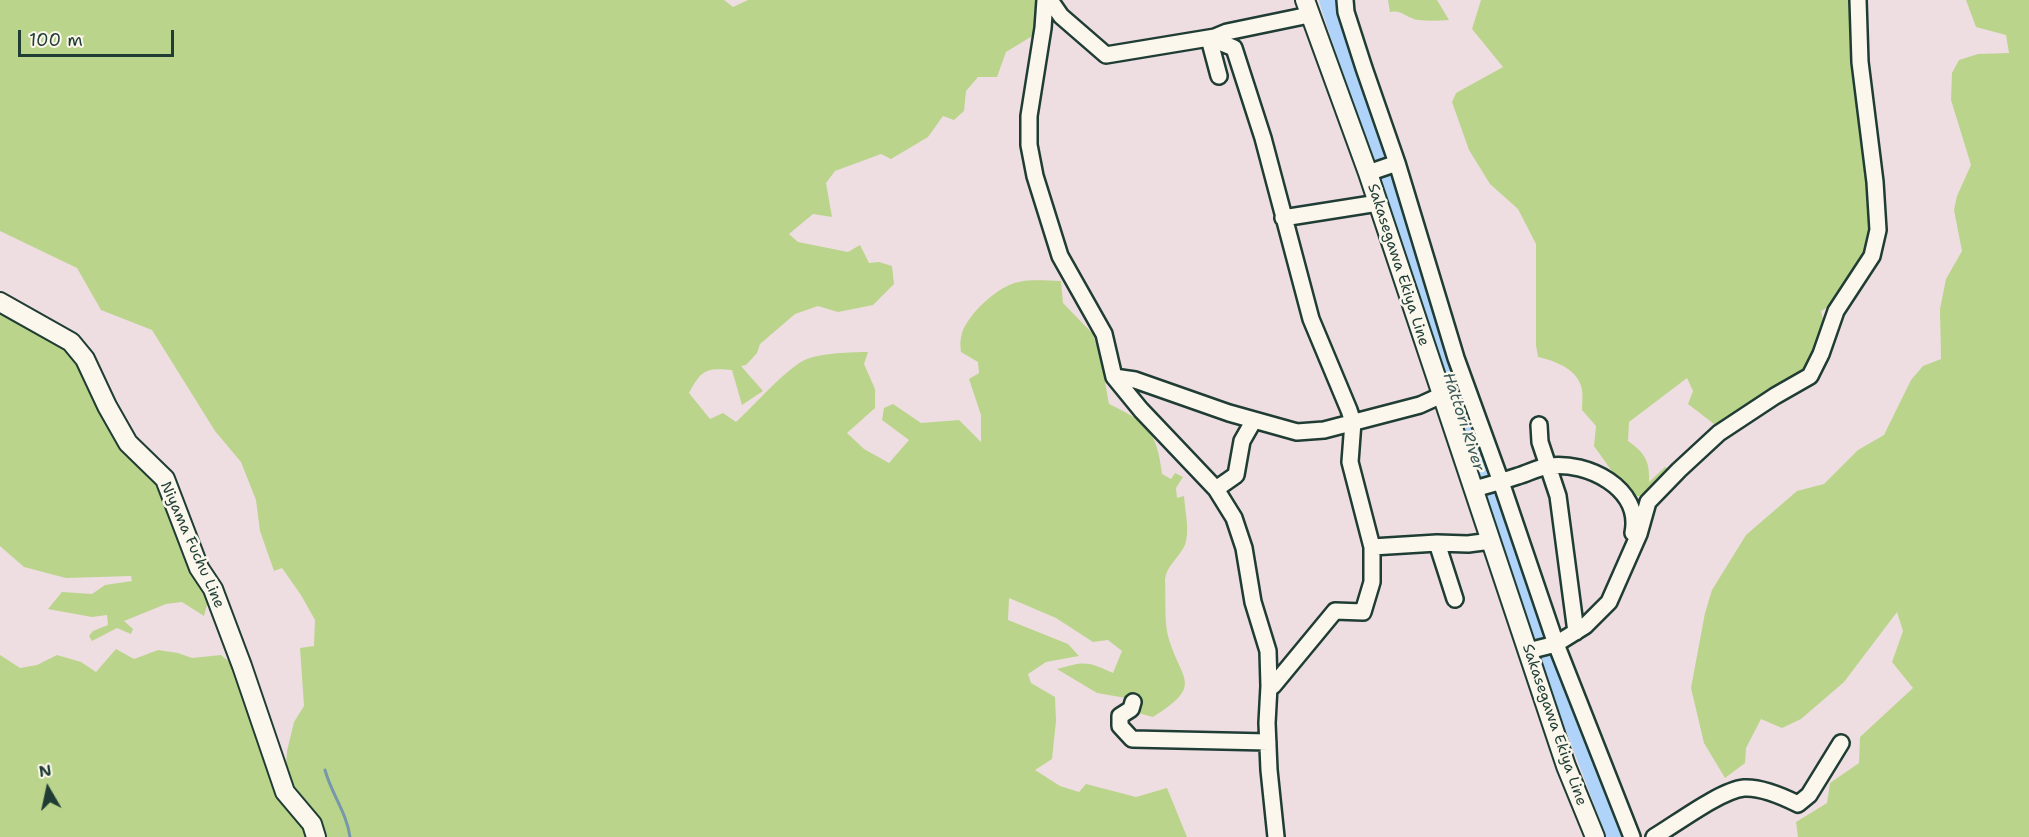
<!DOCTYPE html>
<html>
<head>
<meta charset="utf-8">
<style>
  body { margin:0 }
  #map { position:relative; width:2029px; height:837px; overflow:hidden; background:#eedee1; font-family:"Shantell Sans",sans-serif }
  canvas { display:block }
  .north { position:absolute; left:18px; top:759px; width:60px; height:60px; -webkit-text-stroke:4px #fbf7ec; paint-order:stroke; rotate:351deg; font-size:16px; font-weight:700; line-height:24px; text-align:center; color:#1f3d34 }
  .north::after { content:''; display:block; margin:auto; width:21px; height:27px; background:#1f3d34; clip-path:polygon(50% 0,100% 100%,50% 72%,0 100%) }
  .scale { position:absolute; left:18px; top:30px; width:156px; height:27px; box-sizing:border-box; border:3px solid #1f3d34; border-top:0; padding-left:8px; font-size:18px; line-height:21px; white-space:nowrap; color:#1f3d34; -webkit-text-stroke:4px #fbf7ec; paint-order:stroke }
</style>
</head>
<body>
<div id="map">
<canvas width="2029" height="837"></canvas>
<div class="north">N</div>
<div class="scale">100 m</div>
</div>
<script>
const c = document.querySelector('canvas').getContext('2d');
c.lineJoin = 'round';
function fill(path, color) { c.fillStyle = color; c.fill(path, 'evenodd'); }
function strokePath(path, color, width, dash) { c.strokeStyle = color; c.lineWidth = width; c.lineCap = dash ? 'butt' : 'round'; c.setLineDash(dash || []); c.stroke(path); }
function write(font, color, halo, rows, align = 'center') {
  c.font = font + ' "Shantell Sans",sans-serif'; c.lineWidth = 5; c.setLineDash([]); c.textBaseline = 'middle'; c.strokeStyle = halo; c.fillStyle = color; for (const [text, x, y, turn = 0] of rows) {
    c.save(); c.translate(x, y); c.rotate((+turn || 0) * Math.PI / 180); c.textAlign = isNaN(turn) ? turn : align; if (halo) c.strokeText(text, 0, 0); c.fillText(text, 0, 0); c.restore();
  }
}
const green = new Path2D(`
  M0,0H724L733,7L748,0H1038L1034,35L1006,52L997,77H978L966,91L964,111L954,120L943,116L928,137L891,159L881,154L835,171L826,183L832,217L813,214L789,234L798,242L848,252L860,245L869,263L879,262L892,266L894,284L873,305L838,312L818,306L795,314L760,344L757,353L746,365L741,366L763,391L742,405L732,370C706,368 702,369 689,393L710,419L723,413L736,422C754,406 787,367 807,359C822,353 851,352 868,352L864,364L875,389V408L847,433L864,449L889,463L909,440L882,420L884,408L893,404L921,423L959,420L981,442V415L969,379L979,373L978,362L961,352C960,346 960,339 962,333C968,314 999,285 1019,282C1032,279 1048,281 1061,281L1063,303L1093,334L1101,360L1109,404C1147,422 1157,431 1162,474L1171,479L1175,473L1183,477L1176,488L1177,498L1184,496C1185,511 1190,531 1185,545C1179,558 1167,565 1165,579C1166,596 1164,620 1168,636C1181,682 1205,684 1153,717L1138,713L1142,703L1137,696L1126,698L1097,693L1057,669C1085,661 1087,661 1113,673L1122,651L1108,640L1093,642L1056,618L1009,598L1008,620L1068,644L1079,656L1046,662L1028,674L1031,683L1055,697L1056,721L1052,759L1035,770L1060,786L1079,792L1086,784L1136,797L1167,788L1187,837H326L319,823L293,793L282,768L286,765L287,751L294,722L304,706L300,648L314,646L315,620L301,595L282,568L274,571L260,531L256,500L241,462L215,431L152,330L101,310L77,268L0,231Z
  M1388,0H1437L1449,20C1439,21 1429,21 1418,20C1407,18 1401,9 1390,12Z
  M1481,0H1852L1865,121L1871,224L1870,243L1862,266L1839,301L1821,311L1824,324L1809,370L1718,427L1688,404L1693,391L1687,378L1629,422L1628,441C1645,453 1650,461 1649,482L1665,467L1673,472L1643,497L1628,494L1594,446L1596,426L1582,410C1582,404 1583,396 1582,390C1579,370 1556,361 1538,357L1536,345V244L1518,209L1490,184L1469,150L1452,102L1456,93L1503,67L1472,29Z
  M1966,0H2029V837H1798L1796,822L1827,803L1830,783L1859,763L1860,737L1913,688L1892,662L1903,631L1897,612L1844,682L1801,719L1782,728L1761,719L1746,748L1745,763L1725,778L1704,743L1691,688L1705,613L1712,590L1746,535L1797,491L1824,484L1858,450L1884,435L1911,380L1923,366L1941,359L1940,309L1946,279L1962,251L1954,210L1957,196L1971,165L1951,100L1952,73L1959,60L1978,54L2009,53L2006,35L1976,27Z
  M0,304L61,340L74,356L165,493L210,594L204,616L182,602L166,604L124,621L133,629L131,634L117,628L92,641L89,636L93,631L108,625L107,615L92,617L48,609L62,592L92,594L105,585L132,581L131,576L66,578L24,567L0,546Z
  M116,649L134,659L158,650L178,653L192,658L221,655L238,669L313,837H0V655L20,668L37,665L57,655L81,662L96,672Z`);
const stream = new Path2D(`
  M325,770C331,793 347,813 350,837`);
const river = new Path2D(`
  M1328,0L1488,499L1616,837`);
const minor = new Path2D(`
  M1045,0L1043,28L1029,116V145L1035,176L1060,256L1104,334L1114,377L1141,410L1216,489L1234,518L1244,548L1253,602L1268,651L1269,686L1267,723L1269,770L1276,837
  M1345,0L1346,12L1364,68L1397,163L1456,358L1501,482L1556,644L1632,837
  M1045,1L1052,3L1061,16L1106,55L1215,37L1227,32L1309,15
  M1215,37L1217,41L1234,48L1263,138L1311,319L1349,410L1353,422L1350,462L1372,547V582L1363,612L1335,611L1273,686H1269
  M1215,37L1211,46L1219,76
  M1368,173L1397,163
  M1283,218L1378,203
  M1114,377L1135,380L1229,413L1297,432L1324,430L1420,405L1442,395
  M1539,425L1540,442L1558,496L1576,632
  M1216,489L1236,475L1242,441L1254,420
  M1474,489C1489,485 1503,481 1518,476C1528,473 1539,467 1549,466C1587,461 1642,488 1633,533
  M1437,543L1455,599
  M1372,547L1437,543L1468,544L1491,541
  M1528,651L1556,644L1585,626L1609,602L1639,534L1648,502L1679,470L1719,433L1775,396L1810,376L1821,354L1836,311L1872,256L1878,230L1875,182L1860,62L1858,0
  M1133,702L1131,709L1120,716V726L1132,739L1268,742
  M1654,837C1676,824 1721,790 1744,788C1760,787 1784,797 1798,804L1809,795L1841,743`);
const major = new Path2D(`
  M1305,0L1368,173L1566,766L1595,837
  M0,302L71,342L85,359L107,406L128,443L165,479L199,568L213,589L242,666L285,792L312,824L316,837`);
const streetNames = [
  ["Sakasegawa Ekiya Line",1398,265,72],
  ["Niyama Fuchu Line",192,545,66],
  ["Sakasegawa Ekiya Line",1554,725,71]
];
const waterNames = [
  ["Hattori River",1463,422,72]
];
fill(green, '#bbd48b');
strokePath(stream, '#7698aa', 3);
strokePath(river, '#b0d4f9', 18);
strokePath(minor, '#1f3d34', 20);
strokePath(major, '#1f3d34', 22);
strokePath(minor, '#fbf7ec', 15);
strokePath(major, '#fbf7ec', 18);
write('15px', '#1f3d34', '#fbf7ec', streetNames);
write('italic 16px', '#3c5b5b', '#fbf7ec', waterNames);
</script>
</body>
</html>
